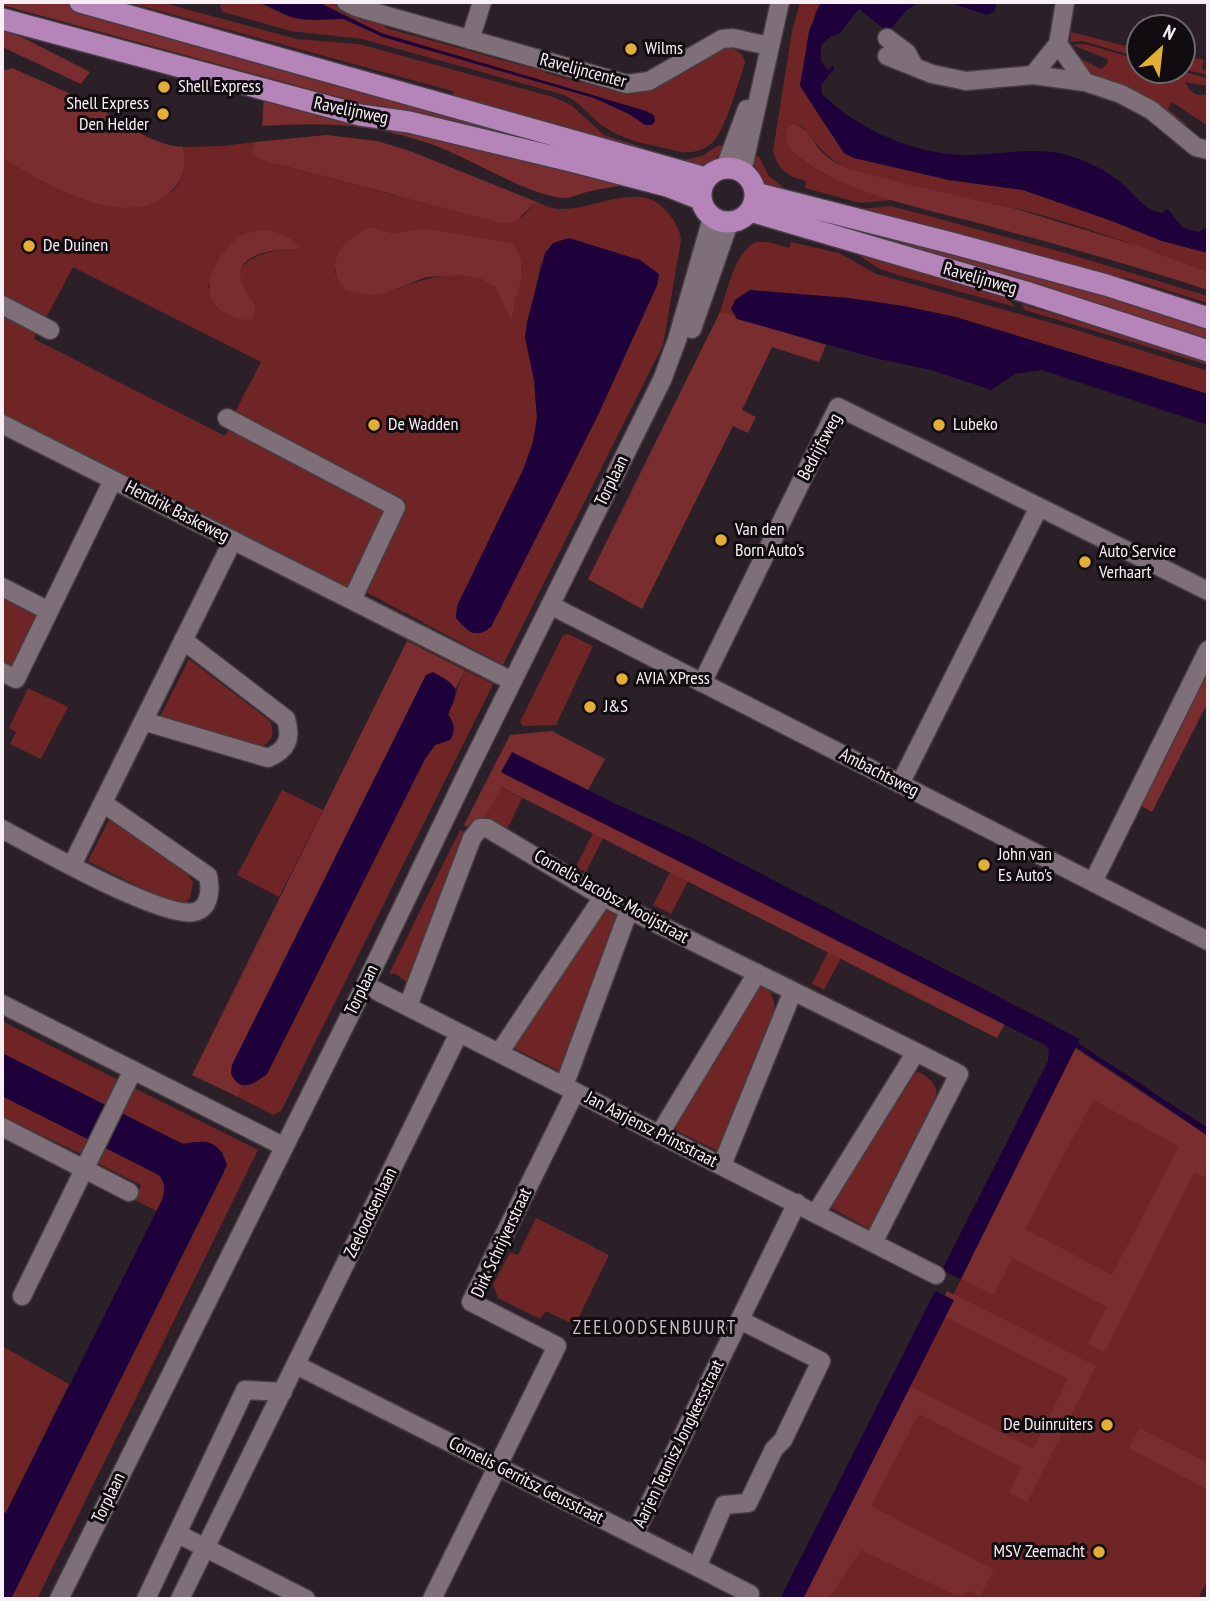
<!DOCTYPE html>
<html>
<head>
<meta charset="utf-8">
<style>
  body { margin:0 }
  #map { position:relative; width:1210px; height:1601px; overflow:hidden; background:#2c2028; font-family:"PT Sans Narrow",sans-serif }
  canvas { display:block }
  .frame { position:absolute; inset:0; border:4px solid #f8eff4; pointer-events:none }
  .north { position:absolute; left:1126px; top:14px; width:70px; height:70px; box-sizing:border-box; background:#110c0f; border:2px solid #6d676b; border-radius:50%; rotate:27deg; font-size:19px; font-weight:700; line-height:28px; text-align:center; color:#f8eff4 }
  .north::after { content:''; display:block; margin:auto; width:24px; height:32px; background:#e3ae35; clip-path:polygon(50% 0,100% 100%,50% 72%,0 100%) }
</style>
</head>
<body>
<div id="map">
<canvas width="1210" height="1601"></canvas>
<div class="frame"></div>
<div class="north">N</div>
</div>
<script>
const c = document.querySelector('canvas').getContext('2d');
c.lineJoin = 'round';
function fill(path, color) { c.fillStyle = color; c.fill(path, 'evenodd'); }
function strokePath(path, color, width, dash) { c.strokeStyle = color; c.lineWidth = width; c.lineCap = dash ? 'butt' : 'round'; c.setLineDash(dash || []); c.stroke(path); }
function write(font, color, halo, rows, align = 'center') {
  c.font = font + ' "PT Sans Narrow",sans-serif'; c.lineWidth = 6; c.setLineDash([]); c.textBaseline = 'middle'; c.strokeStyle = halo; c.fillStyle = color; for (const [text, x, y, turn = 0] of rows) {
    c.save(); c.translate(x, y); c.rotate((+turn || 0) * Math.PI / 180); c.textAlign = isNaN(turn) ? turn : align; if (halo) c.strokeText(text, 0, 0); c.fillText(text, 0, 0); c.restore();
  }
}
const green = new Path2D(`
  M127,2H160L297,39L359,44L553,97L571,105L604,135L669,156L668,162L458,102L452,91Z
  M222,2L259,3L287,16L305,20L340,18L383,37L594,98L620,109L649,126L607,99L404,41L367,28L322,4L304,2H333L383,22L386,28L531,68L536,65L543,67L546,73L582,83L587,80L623,89L719,48C731,47 743,50 745,63C738,83 726,128 713,142C704,151 693,153 681,152C657,146 627,142 606,128C589,117 581,101 561,94L362,39L291,31L223,12L220,6Z
  M800,2H821L815,13L800,86L844,153L854,158L949,180L1023,190L1109,220L1162,241L1208,253V272C1145,249 1075,222 1010,207C956,195 901,187 849,169C828,160 816,144 802,126L792,124L786,130C783,167 863,189 892,200L860,203L805,188L806,181C787,176 778,170 773,151L792,32Z
  M1071,32L1137,49L1140,58L1083,41L1068,42L1071,39Z
  M1085,44L1140,60V70H1175L1208,78V86L1185,82C1190,92 1198,99 1208,93V126L1172,102L1168,109L1187,125L1183,129L1092,76L1073,55L1101,69L1107,64L1108,59L1072,45Z
  M1191,57L1204,60L1202,69L1208,71V75L1182,69V59H1190Z
  M255,142L252,147L277,164L394,195L522,217L537,202C542,204 547,207 552,208C587,216 639,176 667,212C675,221 679,228 681,240L663,345L503,665L364,591L406,501L234,414L261,362L73,267L46,318L2,295V158C31,174 61,194 94,202C104,205 116,202 126,202C166,200 190,193 183,147L222,146ZM371,227L392,233L406,232L523,265L513,309C496,300 502,294 492,285C466,262 414,282 386,293L335,273L338,253ZM299,247L297,249C277,249 228,256 242,288C245,295 251,300 256,306L208,288L225,250ZM541,263L659,276L657,286L597,417L491,627L456,618L457,606L523,470L533,442L537,418L534,380L525,337Z
  M719,145L726,147C712,166 700,169 679,161L702,156Z
  M753,155L759,157L768,175L784,188L785,192C763,188 755,178 753,155Z
  M803,194L862,209L890,206L925,215L1065,253L1208,296V303L1124,277L1107,281L801,201Z
  M756,242H768L789,248L791,242L839,253L876,274L1073,329L1208,371V394L1119,366L780,294L750,290L735,300L732,309L737,319L720,312C728,290 734,253 756,242Z
  M850,250C888,260 992,279 1016,307L898,275L880,269Z
  M1021,304L1208,361V365L1025,310Z
  M2,314L37,332L34,339L225,436L230,427L372,498L385,512L346,589L2,415Z
  M2,597L36,615L13,666L2,661Z
  M568,634L593,646L556,725L523,726L520,722L563,635Z
  M189,659L270,721C277,738 268,749 249,747L160,717Z
  M465,670L493,684L281,1111L273,1115L238,1097L242,1085L253,1084L267,1074L425,759L435,745L450,740C456,730 454,723 448,715C455,699 458,685 465,670Z
  M28,688L68,707L41,759L10,744L16,732L9,728Z
  M500,787L522,798L506,832L483,822Z
  M282,790L323,810L279,897L237,875Z
  M110,818L184,869L193,882L190,898L183,905L171,903L88,861Z
  M460,830L469,834L408,983L394,973L391,975L390,972Z
  M593,833L603,838L586,872L576,867Z
  M670,872L688,881L671,914L653,905Z
  M609,907L614,909L619,918L617,928L559,1071L512,1047L602,910Z
  M828,952L841,958L824,990L812,984Z
  M758,986L770,991L774,1002V1012L718,1151L669,1127Z
  M2,1021L118,1080L105,1105L2,1053Z
  M1075,1048L1208,1137V1579L1198,1599H803Z
  M919,1072C928,1077 938,1084 936,1096L869,1229L826,1205L908,1075Z
  M132,1087L258,1150L37,1599H11L224,1173L223,1153C201,1132 202,1148 182,1143C168,1140 134,1119 120,1112Z
  M2,1096L88,1139L81,1154L2,1116Z
  M103,1146L159,1175C169,1187 163,1198 157,1211L135,1200L141,1185L95,1162Z
  M536,1218L609,1255L575,1325L546,1311L540,1319L498,1298L493,1285L510,1252L518,1255Z
  M2,1346L69,1384L5,1514L2,1512Z`);
const forest = new Path2D(`
  M2,2H62L463,112L562,143L556,152L348,105L338,97L2,5Z
  M2,26L8,30L90,72L81,84L2,47Z
  M12,68C41,81 72,93 100,109C127,124 151,145 183,147C186,166 185,182 167,194C160,199 152,205 143,206C97,216 40,180 2,158V71Z
  M264,97L635,184C619,186 602,188 587,192C579,194 569,199 561,198C521,192 471,158 431,144C373,123 322,122 262,126Z
  M792,124C807,126 811,139 820,150C828,159 838,164 849,169L918,187L1013,208L1138,246L1208,272V290C1132,265 1055,244 978,223C925,209 846,193 803,160C792,152 785,144 786,130Z
  M326,135L377,141L410,151L537,202L514,222L502,223L277,164C265,160 246,157 255,142Z
  M371,227L392,233L429,229L510,243C535,264 513,294 512,321L495,287L482,279L460,275L426,277L386,293L370,295L346,291C322,261 342,240 371,227Z
  M260,230C276,231 288,234 299,247L298,249C255,249 219,262 256,306L252,319C243,321 235,318 226,313C193,297 217,253 239,237C245,233 253,232 260,230Z
  M906,236L1208,321V340L903,250Z
  M720,312L826,345L819,362L772,347L742,410L756,417L748,433L733,426L642,609L588,579Z
  M407,641L465,670L456,688L426,675L232,1065L231,1074L242,1085L238,1097L192,1075Z
  M1208,668V702L1152,812L1140,805Z
  M552,731L605,759L588,790L512,753L502,773L1005,1024L997,1038L501,787L483,822L472,829L464,825L510,735Z
  M1075,1048L1208,1136V1179L1194,1172L1105,1352L1088,1344L1107,1307L1013,1258L994,1295L961,1279ZM1093,1100L1179,1146L1112,1275L1025,1229Z
  M947,1291L1096,1366L1027,1502L1009,1493L1021,1467L919,1414L871,1506L994,1570L980,1596L970,1591L957,1596L861,1550L828,1599H803L910,1386L1033,1449L1068,1379L945,1317L953,1301L945,1296Z
  M1140,1428L1208,1463V1490L1129,1448Z`);
const water = new Path2D(`
  M252,2H304L322,4L381,33L646,111L654,115L655,121L652,125H645L629,114L594,98L383,37L344,19L315,20L294,18L264,4Z
  M821,2H919L906,11L888,32L859,9L839,34L831,36L821,45V61L828,70L832,66L835,68L821,85L822,94C858,130 916,155 967,155C1002,155 1038,145 1073,157C1090,162 1106,171 1120,182C1133,192 1144,211 1162,213L1168,209L1183,228L1198,232L1208,227V253L1162,241L1109,220L1023,190L949,180L854,158L844,153L800,86L809,31Z
  M947,2H990L997,5L994,12L987,15Z
  M569,238L640,260L659,274L657,285L597,417L491,627C475,640 467,631 456,618L457,606L523,470L533,442L537,418L534,380L525,337L527,322L545,253L553,243Z
  M750,290L849,298L904,306L956,317L1208,394V425L1042,370L1015,374L991,390L931,370L879,359L737,319L731,309L735,300Z
  M433,672C458,686 461,688 448,714C454,723 456,730 450,740L435,745L425,759L267,1074C253,1084 240,1093 231,1074L232,1065L426,675Z
  M512,752L618,805L692,838L1080,1039L961,1279L942,1270L1048,1061L1049,1052L1047,1046L501,772Z
  M2,1053L183,1144C206,1140 218,1139 227,1165L11,1599H2V1512L6,1513L162,1200C165,1190 166,1184 159,1175L2,1096Z
  M1143,1086L1208,1128V1136L1141,1090Z
  M935,1291L954,1300L803,1599H780Z`);
const stream = new Path2D(`
  M1075,1044L1146,1090`);
const minor = new Path2D(`
  M346,2L356,7L627,84L649,81L722,39L733,38L769,46
  M887,38L907,53L913,64
  M470,40L482,2
  M1058,44L1085,82L1121,94L1151,110L1196,147L1208,150
  M1058,44L1065,2
  M887,56L932,74L966,81L1033,75L1085,82
  M1033,75L1058,44
  M725,168L747,109
  M742,172L780,2
  M2,305L50,330
  M692,329L729,223
  M227,418L396,507L352,600
  M2,424L512,681
  M2,587L49,611
  M550,605L1208,941
  M2,672L16,679L113,480
  M702,683L838,407L1208,591
  M143,721L268,758C287,750 292,739 286,719L183,640
  M900,784L1039,507
  M2,829C36,847 162,919 194,912C210,909 211,889 208,876L103,803
  M72,865L233,540
  M1093,882L1208,650
  M365,985L936,1275
  M2,1004L283,1146
  M408,1006L472,838L480,828H487L603,897L916,1052
  M499,1053L603,897
  M564,1086L629,910
  M2,1127L129,1192
  M659,1135L757,973
  M722,1165L793,991
  M816,1213L916,1052L959,1074L873,1243
  M22,1296L133,1070
  M296,1365L697,1567L750,1594L748,1599
  M178,1534L306,1599
  M634,1535L797,1203
  M697,1567L724,1505L748,1503L774,1449L783,1440L821,1361L740,1320
  M59,1599L365,985L468,771L662,380L677,340L712,218
  M146,1599L245,1390L283,1392
  M180,1599L459,1033
  M432,1599L557,1346L471,1302L575,1092`);
const major = new Path2D(`
  M80,2L706,178
  M2,19L360,115L409,122L575,162L667,186L700,199
  M701 195a27 27 0 1 1 54 0a27 27 0 1 1-54 0Z
  M755,193L955,244L1106,285L1208,318
  M750,211L1026,292L1208,351`);
const markers = [
  [631,49,7,"#e3ae35"],
  [164,87,7,"#e3ae35"],
  [163,114,7,"#e3ae35"],
  [29,246,7,"#e3ae35"],
  [374,425,7,"#e3ae35"],
  [939,425,7,"#e3ae35"],
  [721,540,7,"#e3ae35"],
  [1085,562,7,"#e3ae35"],
  [622,679,7,"#e3ae35"],
  [590,707,7,"#e3ae35"],
  [984,865,7,"#e3ae35"],
  [1107,1425,7,"#e3ae35"],
  [1099,1552,7,"#e3ae35"]
];
const poiNames = [
  ["Wilms",645,49],
  ["Shell Express",178,87],
  ["Shell Express",149,104,"right"],
  ["Den Helder",149,125,"right"],
  ["De Duinen",43,246],
  ["De Wadden",388,425],
  ["Lubeko",953,425],
  ["Van den",735,530],
  ["Born Auto's",735,551],
  ["Auto Service",1099,552],
  ["Verhaart",1099,573],
  ["AVIA XPress",636,679],
  ["J&S",604,707],
  ["John van",998,855],
  ["Es Auto's",998,876],
  ["De Duinruiters",1093,1425,"right"],
  ["MSV Zeemacht",1085,1552,"right"]
];
const streetNames = [
  ["Ravelijncenter",583,71,15],
  ["Ravelijnweg",351,111,12],
  ["Ravelijnweg",980,279,16],
  ["Bedrijfsweg",820,447,-62],
  ["Torplaan",612,481,-64],
  ["Hendrik Baskeweg",177,512,27],
  ["Ambachtsweg",879,773,27],
  ["Cornelis Jacobsz Mooijstraat",611,897,29],
  ["Torplaan",362,990,-64],
  ["Jan Aarjensz Prinsstraat",651,1130,27],
  ["Zeeloodsenlaan",371,1213,-64],
  ["Dirk Schrijverstraat",502,1243,-65],
  ["Aarjen Teunisz Jongkeesstraat",679,1444,-64],
  ["Cornelis Gerritsz Geusstraat",526,1481,27],
  ["Torplaan",109,1498,-64]
];
const neighbourhoodNames = [
  ["ZEELOODSENBUURT",655,1329]
];
fill(green, '#6f2526');
fill(forest, '#7a2d2e');
fill(water, '#1e003a');
strokePath(stream, '#1e003a', 4.5);
strokePath(minor, '#463c42', 21);
strokePath(major, '#463c42', 24);
strokePath(minor, '#7e6f78', 18);
strokePath(major, '#b584b9', 21);
for (const [x, y, r, color] of markers) { const dot = new Path2D(); dot.arc(x, y, r, 0, 2 * Math.PI); c.fillStyle = color; c.fill(dot); strokePath(dot, '#110c0f', 2.5); }
write('18px', '#f8eff4', '#110c0f', poiNames, 'left');
write('18px', '#f8eff4', '#110c0f', streetNames);
c.letterSpacing = '2px';
write('19px', '#cebec7', '#110c0f', neighbourhoodNames);
c.letterSpacing = '0px';
</script>
</body>
</html>
